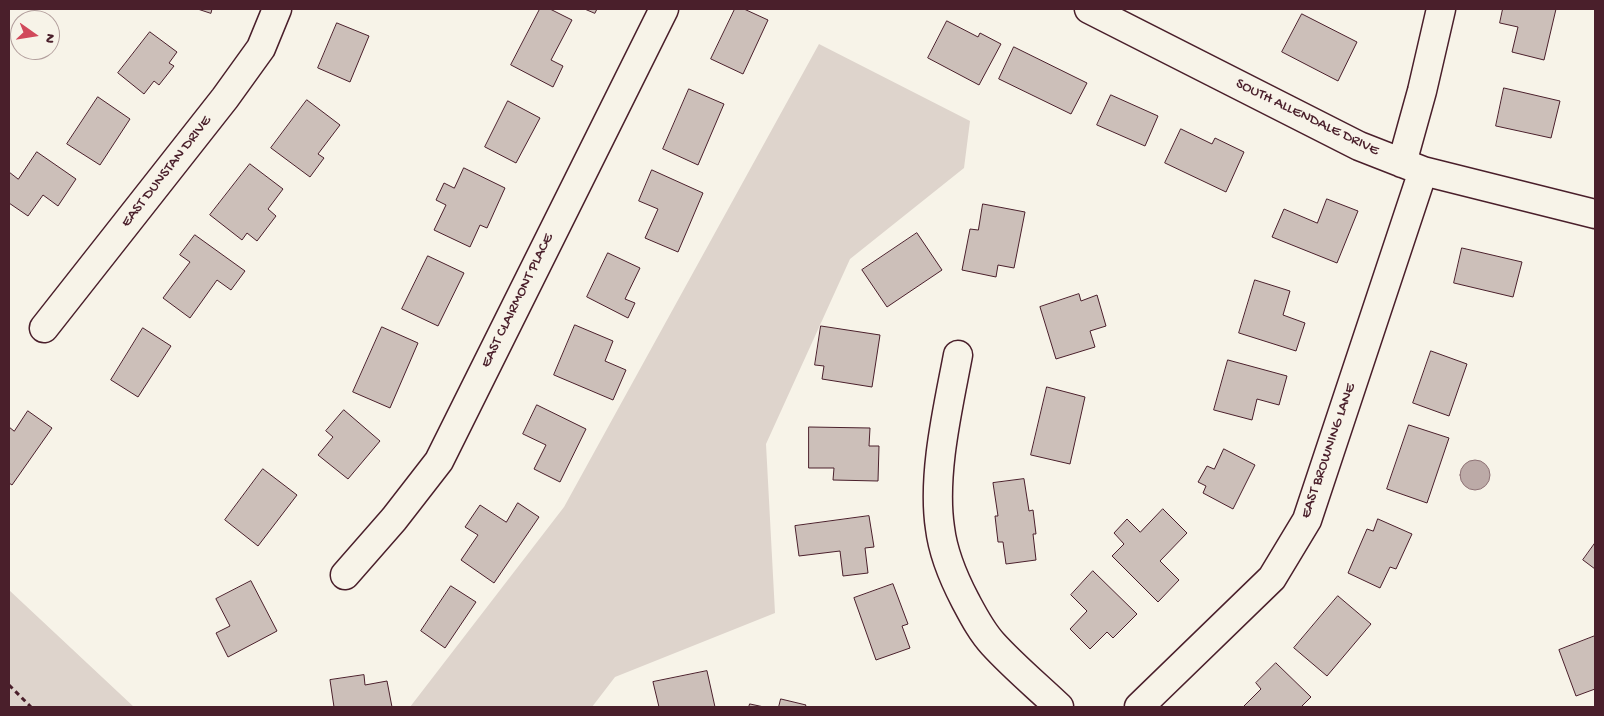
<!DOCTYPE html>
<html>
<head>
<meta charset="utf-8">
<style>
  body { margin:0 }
  #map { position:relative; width:1604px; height:716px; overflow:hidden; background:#f7f3e8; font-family:"Gochi Hand",sans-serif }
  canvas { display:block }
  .frame { position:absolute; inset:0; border:10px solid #4a1f2b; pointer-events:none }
  .north { position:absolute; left:10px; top:10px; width:50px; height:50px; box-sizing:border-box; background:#f7f3e8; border:1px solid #b29e9c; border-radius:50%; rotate:103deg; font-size:14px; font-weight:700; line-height:20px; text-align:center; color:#4a1f2b }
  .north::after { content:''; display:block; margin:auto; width:18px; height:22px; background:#d1495b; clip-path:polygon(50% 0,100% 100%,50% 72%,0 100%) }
</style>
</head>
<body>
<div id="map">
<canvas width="1604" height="716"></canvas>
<div class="frame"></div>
<div class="north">N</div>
</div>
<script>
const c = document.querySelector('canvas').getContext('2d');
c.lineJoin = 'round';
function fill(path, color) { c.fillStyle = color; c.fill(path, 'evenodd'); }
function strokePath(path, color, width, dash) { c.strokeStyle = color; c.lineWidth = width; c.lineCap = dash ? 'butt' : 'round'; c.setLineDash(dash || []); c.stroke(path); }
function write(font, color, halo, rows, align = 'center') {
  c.font = font + ' "Gochi Hand",sans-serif'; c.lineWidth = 5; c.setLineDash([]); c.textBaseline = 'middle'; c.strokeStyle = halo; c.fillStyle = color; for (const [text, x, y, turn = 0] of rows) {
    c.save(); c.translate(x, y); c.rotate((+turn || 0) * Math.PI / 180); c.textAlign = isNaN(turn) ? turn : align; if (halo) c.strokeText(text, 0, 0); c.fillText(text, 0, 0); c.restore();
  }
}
const green = new Path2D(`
  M819,44L970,121L964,168L850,259L766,444L775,613L615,677L592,707H410L564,507Z
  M9,590L134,707H9Z`);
const water = new Path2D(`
  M1460 475a15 15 0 1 1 30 0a15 15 0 1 1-30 0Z`);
const building = new Path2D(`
  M198,9H212L211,13Z
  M540,9H550L572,20L551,60L563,66L553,87L511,65Z
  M585,9H597L595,13Z
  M735,9H744L768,20L743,74L711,59Z
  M1503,9H1556L1544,60L1512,52L1518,27L1500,23Z
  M1302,14L1357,42L1338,81L1282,52Z
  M947,21L978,37L980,33L1001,44L979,85L928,58Z
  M337,23L369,36L350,82L318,68Z
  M150,32L177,52L169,63L174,66L159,85L154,81L144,94L118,73Z
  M1014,47L1087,83L1071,114L999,79Z
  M1504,88L1560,101L1551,138L1496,126Z
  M689,89L724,104L698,165L663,149Z
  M1111,95L1158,116L1145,146L1097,125Z
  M98,97L130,119L100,165L67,144Z
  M307,100L340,125L318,154L324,158L310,177L271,148Z
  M508,101L540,118L516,163L485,147Z
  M1181,129L1212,144L1215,138L1244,152L1226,192L1165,163Z
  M37,152L76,179L58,206L43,195L28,216L9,203V172L18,179Z
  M250,164L283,189L268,209L276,216L257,241L247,233L242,240L210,215Z
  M464,168L505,188L487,228L480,225L470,247L434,230L446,205L436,200L444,183L454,188Z
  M652,170L703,193L678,252L645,238L658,209L639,201Z
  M1327,199L1358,211L1337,263L1272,237L1284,209L1317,223Z
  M983,204L1025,212L1014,268L998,265L996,277L962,270L970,229L978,230Z
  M917,233L942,270L887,307L862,270Z
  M195,235L245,271L231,290L217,280L190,318L163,298L190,262L180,255Z
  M1462,248L1522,262L1513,297L1454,283Z
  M608,253L640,268L625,299L635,303L628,318L587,297Z
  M428,256L464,273L438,326L402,309Z
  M1255,280L1290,291L1283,315L1305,323L1296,351L1239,333Z
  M1079,294L1081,301L1097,295L1106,326L1090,331L1095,347L1056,359L1040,307Z
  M575,325L613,341L605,361L626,370L613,400L554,375Z
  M821,326L880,335L872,387L822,379L824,366L815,365Z
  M382,327L418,343L390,408L353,392Z
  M143,328L171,346L138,397L111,380Z
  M1431,351L1467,364L1449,416L1413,403Z
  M1228,360L1287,376L1279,405L1257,399L1252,420L1214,410Z
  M1047,387L1085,397L1070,464L1031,455Z
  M537,405L586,429L560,482L534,469L546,445L523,434Z
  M344,410L380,441L348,479L318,455L333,437L326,431Z
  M28,411L52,428L12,485L9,483V427L14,431Z
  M1409,425L1449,438L1427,503L1387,489Z
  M809,427L870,428L869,446H879L878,481L833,480L834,468H809Z
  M1224,449L1255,465L1233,509L1203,493L1206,486L1198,482L1207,466L1214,469Z
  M263,469L297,495L258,546L225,520Z
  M1024,479L1029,511L1033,510L1036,534H1033L1036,560L1006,564L1003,542H998L995,516H998L993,483Z
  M518,503L539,517L494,583L461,560L478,535L465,527L480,505L506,522Z
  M1163,509L1187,533L1160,561L1179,580L1158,602L1112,556L1124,544L1114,533L1127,519L1140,532Z
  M869,516L874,547L865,548L868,573L843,576L840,551L799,556L795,526Z
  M1378,519L1412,534L1396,569L1390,567L1380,588L1348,573L1367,529L1373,531Z
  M1595,543V569L1583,560Z
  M1093,571L1137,614L1113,638L1107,632L1090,649L1070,629L1087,611L1071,595Z
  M251,581L277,631L228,657L216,633L230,626L216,599Z
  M893,584L908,624L902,626L910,648L876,660L854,598Z
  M451,586L476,602L445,648L421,631Z
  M1338,596L1371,624L1327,676L1294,648Z
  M1595,636V689L1576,696L1559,650Z
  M1276,663L1311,697L1301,707H1243L1261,689L1256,683Z
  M707,671L715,707H659L653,682Z
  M364,675L365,685L387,681L392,707H334L330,680Z
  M781,699L806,705L805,707H779Z
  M750,704L764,707H749Z`);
const path = new Path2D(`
  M9,685L31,707`);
const minor = new Path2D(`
  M1089,9L1359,146L1423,171L1595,214
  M1402,163L1422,91L1441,9
  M44,328L225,98L261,48L277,9
  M958,355C948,408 932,475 940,528C943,553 953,577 965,600C973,615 981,631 993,644C1014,667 1037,686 1059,707
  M345,575L394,519L439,461L664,9
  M1139,707L1272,578L1307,520L1423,171`);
const streetNames = [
  ["SOUTH ALLENDALE DRIVE",1307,118,26],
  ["EAST DUNSTAN DRIVE",167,172,-52],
  ["EAST CLAIRMONT PLACE",518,301,-64],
  ["EAST BROWNING LANE",1329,451,-71]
];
fill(green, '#ded4cc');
fill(water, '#bcaaa7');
strokePath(water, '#8e7275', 1);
fill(building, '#ccbfb9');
strokePath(building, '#4a1f2b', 1);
strokePath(minor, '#4a1f2b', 31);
strokePath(path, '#4a1f2b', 3, [5, 4]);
strokePath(minor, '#f7f3e8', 28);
write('15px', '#4a1f2b', '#f7f3e8', streetNames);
</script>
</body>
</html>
